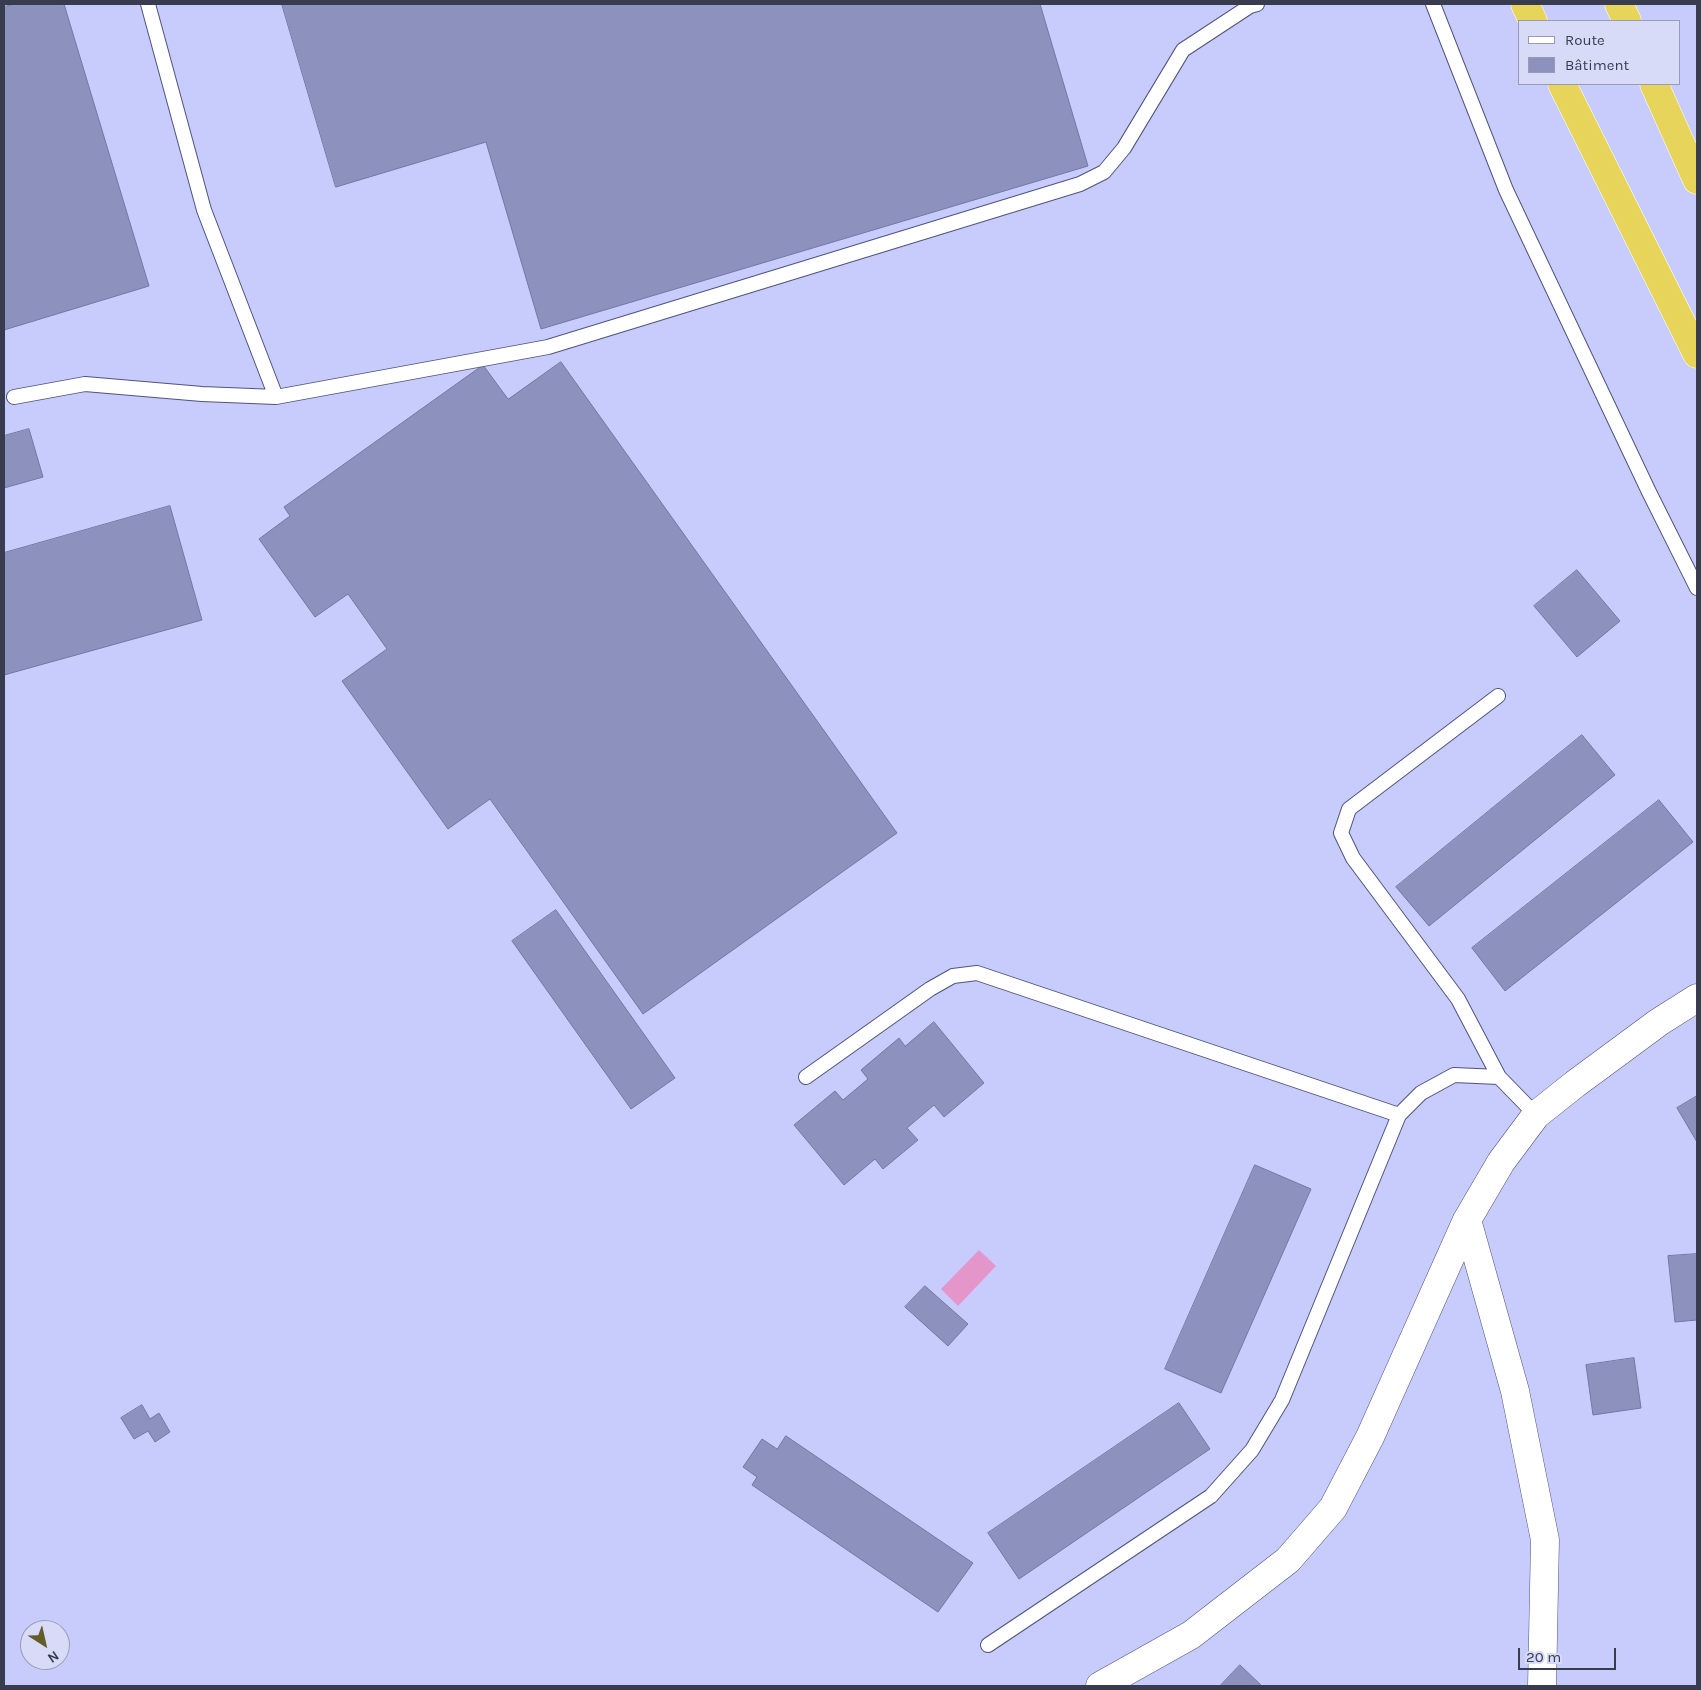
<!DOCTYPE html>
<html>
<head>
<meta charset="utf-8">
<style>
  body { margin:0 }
  #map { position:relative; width:1701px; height:1690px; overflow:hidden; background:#c7ccfc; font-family:Karla,sans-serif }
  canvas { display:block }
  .frame { position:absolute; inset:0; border:5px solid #393b4e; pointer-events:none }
  .legend { position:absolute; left:1518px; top:20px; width:162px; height:65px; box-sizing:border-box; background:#d7dbf8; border:1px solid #989bb4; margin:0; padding:6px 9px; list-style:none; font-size:15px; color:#393b4e }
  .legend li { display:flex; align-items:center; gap:10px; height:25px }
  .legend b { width:25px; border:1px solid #989bb4 }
  .north { position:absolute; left:20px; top:1620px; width:50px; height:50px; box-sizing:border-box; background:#d7dbf8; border:1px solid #989bb4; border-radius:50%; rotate:145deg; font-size:14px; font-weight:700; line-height:20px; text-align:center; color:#393b4e }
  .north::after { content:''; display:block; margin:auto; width:18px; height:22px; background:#645b28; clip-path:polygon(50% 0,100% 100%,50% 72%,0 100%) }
  .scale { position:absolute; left:1518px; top:1648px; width:98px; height:22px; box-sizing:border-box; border:2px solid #393b4e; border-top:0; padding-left:6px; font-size:15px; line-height:18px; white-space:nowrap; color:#393b4e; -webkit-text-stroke:4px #d7dbf8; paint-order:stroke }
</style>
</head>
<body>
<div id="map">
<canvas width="1701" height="1690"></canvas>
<div class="frame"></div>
<ul class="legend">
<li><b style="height:6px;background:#fff"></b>Route</li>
<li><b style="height:14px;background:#8c91be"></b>Bâtiment</li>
</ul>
<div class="north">N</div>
<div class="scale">20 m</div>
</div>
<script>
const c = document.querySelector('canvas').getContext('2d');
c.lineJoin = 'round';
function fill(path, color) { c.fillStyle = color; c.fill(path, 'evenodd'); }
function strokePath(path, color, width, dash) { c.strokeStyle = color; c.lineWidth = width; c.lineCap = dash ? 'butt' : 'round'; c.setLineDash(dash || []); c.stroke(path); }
const water = new Path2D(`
  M979,1250L996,1266L958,1306L941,1289Z`);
const building = new Path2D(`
  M16,4H64L149,286L4,330V7Z
  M282,4H1040L1088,166L541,329L486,142L336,187Z
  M561,362L897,833L643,1014L490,799L448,829L342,681L387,649L348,594L315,617L259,539L290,516L284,507L483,365L508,399Z
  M29,429L43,477L4,488V436Z
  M170,506L202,620L4,675V553Z
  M1577,570L1620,621L1577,657L1534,606Z
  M1582,735L1615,775L1429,926L1396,887Z
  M1659,800L1693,842L1505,991L1472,948Z
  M556,910L675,1078L631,1109L512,941Z
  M934,1022L984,1083L944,1117L934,1105L907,1128L918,1140L883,1169L875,1159L844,1185L794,1125L835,1091L843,1100L868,1079L861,1070L899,1038L905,1046Z
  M1697,1096V1142L1677,1108Z
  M1255,1165L1311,1189L1221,1393L1165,1369Z
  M1697,1254V1320L1675,1322L1668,1256Z
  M925,1286L968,1324L948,1346L905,1307Z
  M1634,1358L1641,1408L1593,1415L1586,1365Z
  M1179,1403L1210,1449L1019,1579L988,1533Z
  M142,1405L150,1419L159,1413L170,1432L155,1442L148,1431L134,1439L121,1418Z
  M786,1436L973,1563L938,1612L752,1485L757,1477L743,1467L762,1439L777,1449Z
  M1240,1665L1262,1686H1220Z`);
const service = new Path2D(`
  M148,4L204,210L276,397L548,347L1080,184L1104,172L1124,148L1183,50L1250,6L1257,4
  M1433,4L1506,190L1649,492L1697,588
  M14,397L85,384L202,394L276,397
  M1498,696L1349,809L1341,833L1353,858L1458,999L1499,1077
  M806,1077L930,989L953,976L977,973L1399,1115
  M988,1645L1211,1496L1252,1450L1282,1400L1399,1115L1421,1093L1454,1075L1499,1077L1536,1115`);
const minor = new Path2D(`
  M1467,1220L1515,1391L1545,1540L1542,1686
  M1100,1686L1191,1635L1288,1560L1333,1508L1370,1437L1467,1220L1501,1162L1536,1115L1575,1084L1659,1022L1697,998`);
const trunk = new Path2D(`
  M1525,4L1533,21
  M1619,4L1627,21
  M1562,84L1697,354
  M1654,84L1697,180`);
fill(water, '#e495ca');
fill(building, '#8c91be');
strokePath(building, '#7377a3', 1);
strokePath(service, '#50537c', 16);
strokePath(minor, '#50537c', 29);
strokePath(trunk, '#fff', 29);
strokePath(service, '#fff', 14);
strokePath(minor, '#fff', 28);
strokePath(trunk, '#e6d45b', 28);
</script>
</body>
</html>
